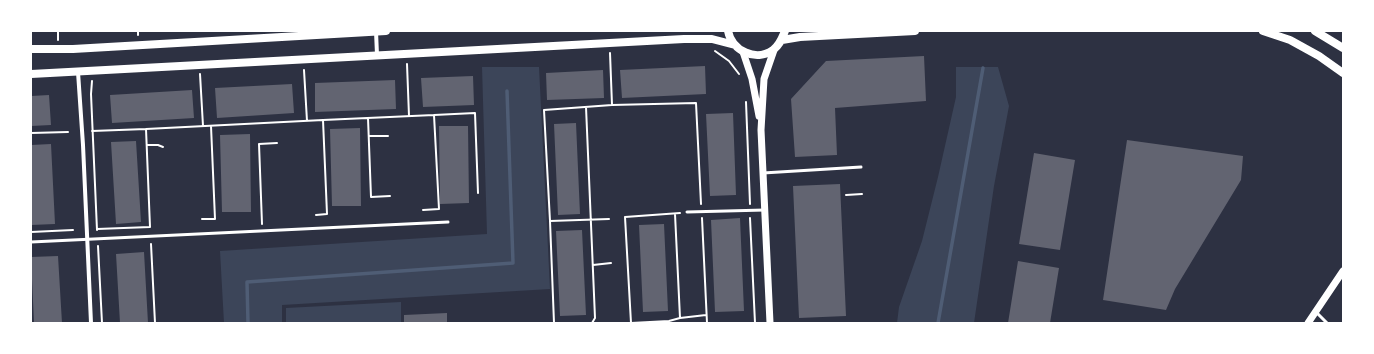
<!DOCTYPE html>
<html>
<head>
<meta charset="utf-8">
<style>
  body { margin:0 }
  #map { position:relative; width:1374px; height:354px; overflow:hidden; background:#2d3142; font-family:"Alegreya Sans",sans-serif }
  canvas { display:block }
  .frame { position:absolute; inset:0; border:32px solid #fff; pointer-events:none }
</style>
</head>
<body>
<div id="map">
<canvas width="1374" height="354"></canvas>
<div class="frame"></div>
</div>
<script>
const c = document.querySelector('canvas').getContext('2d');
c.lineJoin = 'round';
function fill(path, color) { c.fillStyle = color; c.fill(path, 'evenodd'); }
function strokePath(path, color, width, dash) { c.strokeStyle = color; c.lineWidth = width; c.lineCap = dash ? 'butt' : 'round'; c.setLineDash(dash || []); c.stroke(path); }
const green = new Path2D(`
  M482,67H539L550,289L282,305V323H224L220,251L487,234Z
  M956,67H998L1009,106L994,186L974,323H897L899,307L922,241L938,177L956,97Z
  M401,302V323H286V308Z`);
const stream = new Path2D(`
  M248,323L247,282L513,263L507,91
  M938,323L983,68`);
const building = new Path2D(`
  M924,56L926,101L835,108L837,155L795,157L791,99L826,61Z
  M705,66L706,94L622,98L620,70Z
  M603,70L604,98L547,100L546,73Z
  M473,76L474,105L423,107L421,78Z
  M395,80L396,109L315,112V83Z
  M292,84L294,113L217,118L215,88Z
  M192,90L194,118L112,123L110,95Z
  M49,95L51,125L31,126V96Z
  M733,113L736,195L710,196L706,114Z
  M576,123L580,214L558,215L554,124Z
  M439,126H468L469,203L440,204Z
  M360,128L361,206H332L330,129Z
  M250,134L251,212H222L220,135Z
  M1127,140L1243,156L1241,180L1175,289L1166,310L1103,300Z
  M136,141L141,222L116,224L111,142Z
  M51,144L55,224L31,225V145Z
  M1034,153L1075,160L1060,250L1019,244Z
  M840,184L846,316L799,318L793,186Z
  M740,218L744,311L715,312L711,220Z
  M664,224L668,311L643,312L639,225Z
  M582,230L586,315L560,316L556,231Z
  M144,252L148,323H120L116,254Z
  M58,256L62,323H34L31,257Z
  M1018,261L1059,268L1050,323H1008Z
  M447,313V323H404V315Z`);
const path = new Path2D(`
  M58,31V40
  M138,31V35
  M715,51L729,61L739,74
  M610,53L612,105
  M407,64L409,116
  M304,70L307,121
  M200,74L203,126
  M92,81L91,94L97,230
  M746,102L750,204
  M586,107L595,318L592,323
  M434,115L475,113L478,193
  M368,118L371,197L390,196
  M323,120L434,115L439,209L423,210
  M92,131L146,129
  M31,133L68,132
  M369,136H388
  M147,145H158L163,147
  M846,195L862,194
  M675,214L680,318L669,321L631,323L625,217L680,213
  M702,218L707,323
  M750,218L755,323
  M202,219H215L211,126
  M550,221L609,219
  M262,224L259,144L277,143
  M97,229L150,227L146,129L323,120L327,214L316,215
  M31,232L73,230
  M151,244L155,323
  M98,246L102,323
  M593,265L611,263
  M680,318L706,315
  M554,323L550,221L544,110L612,105L696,103L701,204`);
const service = new Path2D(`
  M763,173L861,167
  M687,212L765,210
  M31,242L448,222
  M1316,312L1327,323`);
const minor = new Path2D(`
  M376,31L377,55
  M78,72L83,145L91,323`);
const tertiary = new Path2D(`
  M743,52L752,79L759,116
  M770,323L761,130L764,79L774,50
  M1308,323L1343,271`);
const secondary = new Path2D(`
  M728,31C732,51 756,62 773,50C780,45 782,38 785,31
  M1263,31L1290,40L1319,56L1343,73
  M1315,31L1343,48
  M782,40L800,37L915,31
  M31,49H73L386,31
  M31,74L684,39H712L735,45`);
fill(green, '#3c4559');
strokePath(stream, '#4f5d75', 3.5);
fill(building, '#626471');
strokePath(path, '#fff', 2);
strokePath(service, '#fff', 3);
strokePath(minor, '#fff', 4);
strokePath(tertiary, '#fff', 7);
strokePath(secondary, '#fff', 8);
</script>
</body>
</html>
